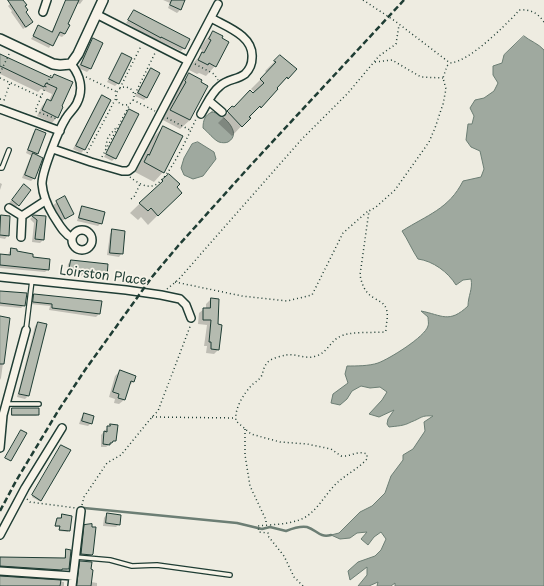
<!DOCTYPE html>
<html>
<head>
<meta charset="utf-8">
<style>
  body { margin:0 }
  canvas { display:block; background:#eeece1 }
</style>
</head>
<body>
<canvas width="544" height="586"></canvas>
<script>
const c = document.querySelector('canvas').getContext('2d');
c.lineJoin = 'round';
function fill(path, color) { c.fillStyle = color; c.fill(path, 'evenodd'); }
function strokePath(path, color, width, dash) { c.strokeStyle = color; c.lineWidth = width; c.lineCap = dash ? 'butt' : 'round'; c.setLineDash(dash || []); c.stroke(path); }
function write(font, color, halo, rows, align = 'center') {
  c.font = font + ' "Playpen Sans",sans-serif'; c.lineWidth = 3.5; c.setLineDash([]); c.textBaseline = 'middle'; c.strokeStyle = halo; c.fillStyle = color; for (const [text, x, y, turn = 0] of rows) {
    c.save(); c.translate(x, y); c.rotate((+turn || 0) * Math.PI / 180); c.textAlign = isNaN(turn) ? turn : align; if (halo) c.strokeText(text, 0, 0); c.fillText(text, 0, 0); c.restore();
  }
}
const water = new Path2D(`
  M524,36C530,41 539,44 544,50V586H395V583L391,586H377L378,582L369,586H358L367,575V567L350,580L348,571L358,562L375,556L381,550L386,539L381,532L374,537L368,545L361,539L367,532L357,533L350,538L340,539L331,535L339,533L360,512L372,506L385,493L391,476L403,460V455L413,449L425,431L424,422L433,416C421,415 422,418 411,422C404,426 397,426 389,427L387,424L388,419L394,410L379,417L369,414L382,400L387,392L380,387L370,388L361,386L352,391L347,399L340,405L331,403L333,394L348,383L345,374L347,366C357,366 369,366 378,363C389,359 425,337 428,326C429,324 428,320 428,317L421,311C442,315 449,324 468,306C468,296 473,289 471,279L463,280L456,285C448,272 433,261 418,259C412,250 408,240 402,231C427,215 449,209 463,181L481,177L484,169L480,151L471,147L466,140L468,124H472L474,116L470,108L475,100L484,98L494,91L498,83L493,75V66L502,63L504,55Z
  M212,112C221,112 244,133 228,142C226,143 222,143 219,142C214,140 208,132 203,128C203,120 205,115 212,112Z
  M198,142L214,152L216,159L203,176L193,179L184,175L181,168L184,158L192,144Z`);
const shadow = new Path2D(`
  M14,0H21L24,6L29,25L23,29L11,12L12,11L8,6Z
  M66,0H83L80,4L77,3L67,24L65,34L62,37L57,35L49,48L31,39L39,27L51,33Z
  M163,0H184L180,10L177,13L168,8L170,3Z
  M134,12L184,48L181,51L158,40L157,41L126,23Z
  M213,32L215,66L206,76L199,73L197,74L189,70L193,63L199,57L202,50L200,49L204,42Z
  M93,39L101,43L90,69L87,72L78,68L90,42Z
  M123,54L118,83L115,86L107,82L120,57Z
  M0,55L51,78L55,75L71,82L57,117L52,123L37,116L42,106L47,100L49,101L52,94L41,89L38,92L0,74Z
  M280,56L295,69L232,136L218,123L250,91L253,95L255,93L251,89L267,73L265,71Z
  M151,69L147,97L144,100L135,96L148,72Z
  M190,74V120L180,129L161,119L177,92L176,91L180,84Z
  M102,96L109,100L84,150L81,153L73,149L99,99Z
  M129,111L115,158L112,161L104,157L126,114Z
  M163,127V172L154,182L135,172L141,162L154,137Z
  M36,130L37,154L35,156L34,178L31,181L22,178L30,158L32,156L26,153L33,133Z
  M169,175L175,187L180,193L148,225L141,217L138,220L130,213Z
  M0,183L2,184L0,190Z
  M21,189L18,205L15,208L9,203Z
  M64,198L72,214L62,221L53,205Z
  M83,207L101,223L98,226L77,221L80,210Z
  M1,216L8,235L5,239L0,238V218Z
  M32,217H45L43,240L40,243L32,242L34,223L30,219Z
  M113,230L122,253L119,257L107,255L110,234Z
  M12,249L16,252L32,258L48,269L45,272L0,268V255L8,256L9,252Z
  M71,261L106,275L103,278L67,274L68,264Z
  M0,291L24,305L21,308L0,306Z
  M34,295L99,314L96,317L49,310L50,306L30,304L31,298Z
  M211,299L217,325L219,349L214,354L206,353L207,346H204L207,325L198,324L199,313L204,309H206V304Z
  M0,318L9,319L1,378L0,380Z
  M38,323L45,325L28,396L25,399L17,397L35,326Z
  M120,371L133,382L128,387L124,400L119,404L114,403L115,399L109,397L115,376Z
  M12,409L38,415L36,416H11Z
  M84,415L91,423L88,426L79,424L81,418Z
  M108,427L115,440L106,447H101V435Z
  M60,447L41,500L39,501L32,497Z
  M107,514L119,524L116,527L103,526L104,518Z
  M62,515L71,516L68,532L59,531V527H55L56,520L57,519H60Z
  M85,526L92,555L90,556L80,555L83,528Z
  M66,550L68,568L67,570L61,569L59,571L0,567V558L64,559Z
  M80,562L91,582L97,583V586H72L75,568Z
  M0,577L64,582V586H0Z`);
const stream = new Path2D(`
  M84,508L237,523L262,529L270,527L286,531C291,529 301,526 307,527C317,530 319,538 331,535`);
const building = new Path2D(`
  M8,0H23L27,5L25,6L28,10L26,12L33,22L26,27Z
  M66,0H79L68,24L70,25L65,34L60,32L53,46L33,36L38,25L52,32Z
  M172,0H185L181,10L170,5Z
  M134,10L190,39L185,49L161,37V38L128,20Z
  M213,31L223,36L222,38L229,42L216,67L209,63L208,65L198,60L202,52L204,53L211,40L209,39Z
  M93,38L103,43L91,69L81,65Z
  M122,53L132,58L119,84L109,79Z
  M0,54L52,78L54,74L73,82L62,106L63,107L58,118L42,110L47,99L51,101L57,88L46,83L44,87L0,66Z
  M280,55L297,69L288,79L287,77L277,88L278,89L261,108L260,106L249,117L251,118L242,127L227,111L232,106L234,107L250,90L253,93L264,83L260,79L276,62L274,61Z
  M151,68L160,73L147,98L138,93Z
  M189,73L202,80L201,82L208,86L190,120L170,110L186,82L185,81Z
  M102,95L111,100L85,150L76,146Z
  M129,109L139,114L116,159L106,154Z
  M163,126L183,136L164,173L144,162L148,154L149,155Z
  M36,129L46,133L38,154L28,150Z
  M33,153L43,158L35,179L25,175Z
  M169,174L180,184L177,187L182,193L158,216L151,208L148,211L139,203L163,181L162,180Z
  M24,184L31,190L19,206L12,200Z
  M65,196L74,214L65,219L56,201Z
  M82,206L105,212L102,224L79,218Z
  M1,215L10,216L9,236L0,235Z
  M33,215L46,216L44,240L35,239L37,220L32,216Z
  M112,229L125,231L123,254L110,253Z
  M11,248L17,249V251L33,254V257L50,259L49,270L0,265V254L10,255Z
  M71,260L108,264L107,276L69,271Z
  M0,291L27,293L25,306L0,303Z
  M34,294L102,301L100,314L52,308V304L33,302Z
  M211,298L219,299L218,324L222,325L219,350L211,349V342H209L211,320H203V308H210Z
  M0,316L10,318L4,364H0Z
  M38,322L47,324L29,396L19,394Z
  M120,370L136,376L134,382L131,381L125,400L118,398L119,394L113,392Z
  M12,408H39V415H12Z
  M84,413L94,416L92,424L82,421Z
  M110,424L118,425L116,441H113L112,443H110V445L103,444L104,431L107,432V426H110Z
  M21,430L27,433L11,461L5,458Z
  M61,445L71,450L41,501L32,495Z
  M107,513L121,515L120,525L106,523Z
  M62,514L72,516L70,531L59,530L60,526H55L57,518H61Z
  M92,524V527H96L93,554L92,555L81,554L84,525Z
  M66,549L71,550L69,569H62V570L0,566V557L65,558Z
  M80,561L92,562L91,569L93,570L91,586H77Z
  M0,576L61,580L60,586H0Z`);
const path = new Path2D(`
  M363,0L395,21L450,63C470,61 501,29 516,14L519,10C530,9 538,13 544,22
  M375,62L392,60L421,77L443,78
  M195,64L214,74L218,80
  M0,73L10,52
  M86,77L117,92
  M0,78L41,97L52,73
  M116 96a9 9 0 1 1 18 0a9 9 0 1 1-18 0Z
  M120,88L141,46
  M135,94L155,53
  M41,97L35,111L57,119
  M0,99L4,100L10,83
  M133,100L155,111
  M167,118L190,130
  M106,150L105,149L108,137L115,129H116
  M87,153L116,98
  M102,157L130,104
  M130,177C136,182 147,189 155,185C169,179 189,134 196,119
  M131,199L134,197L140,184
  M175,282L242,296L287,301L312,295L343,233L368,211
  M167,289L178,280L301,140L348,93L379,56L396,44L399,25
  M152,417L236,418
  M245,429V455L250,486L266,520V524
  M27,499L30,502L76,508
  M82,505L84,497L107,463L121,455L152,417L158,411L191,324
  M303,586L294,577L284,556L268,536V533L259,532L258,526C275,524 298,525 311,513C321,504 328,491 338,482C347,474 359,468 367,459V454C358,450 351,457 341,456L331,449L307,444L280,442L251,434L236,421C234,409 244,393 252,385C255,382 258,381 261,377C264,371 263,366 269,361C273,358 281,356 286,355C296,353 306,360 316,356C327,353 330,342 339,337C349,331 373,333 385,332L386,330C386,322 389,316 386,308C384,303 379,301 374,298C365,293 362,285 360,275L369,211L376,207L395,190L429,142L435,128L443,104L446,89L443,78L447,66L450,63`);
const service = new Path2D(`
  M0,168H2L9,150
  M26,330L32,280
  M6,404H39
  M76,557L110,560L132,566L157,565L230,575`);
const minor = new Path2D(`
  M43,12L47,0
  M96,14L188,61
  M71,64C80,75 84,89 77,103C74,109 69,113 66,118C59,129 42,171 42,184C43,196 47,205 53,215C59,224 63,233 72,238
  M209,101L222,112
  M0,109L60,131
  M201,114C207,104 211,93 220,86C227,79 237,80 245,74C249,70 252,64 252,58C254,36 227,27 211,18
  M53,149L91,162L122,171H128L132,168L218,4
  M9,208L22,216
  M72 240a10 10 0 1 1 20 0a10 10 0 1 1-20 0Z
  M21,237L22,216L45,201
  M0,277L126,290L161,295L180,299L186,305L191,318
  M0,448L3,415L26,330
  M0,535L25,488L62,428
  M0,571L73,576
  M72,586L81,511`);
const tertiary = new Path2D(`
  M0,39L53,64L60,65L71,64L78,54L103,0`);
const rail = new Path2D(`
  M0,511L16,481L58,411L85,370L152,277L178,246L250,166L404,0`);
const streetNames = [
  ["Loirston Place",103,276,7]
];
fill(water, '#9fa99f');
strokePath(water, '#6c7e74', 1);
fill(shadow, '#0003');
strokePath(stream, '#6c7e74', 2.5);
fill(building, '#b5bbb0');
strokePath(building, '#1f3d34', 1);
strokePath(service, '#1f3d34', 6);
strokePath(minor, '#1f3d34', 10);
strokePath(tertiary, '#1f3d34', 12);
strokePath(path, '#1f3d34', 1.5, [1, 3]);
strokePath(service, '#f7f3e8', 3.5);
strokePath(minor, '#f7f3e8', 7);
strokePath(tertiary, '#f7f3e8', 9);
strokePath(rail, '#1f3d34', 2.5, [6, 3]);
write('13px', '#1f3d34', '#f7f3e8', streetNames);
</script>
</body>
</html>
